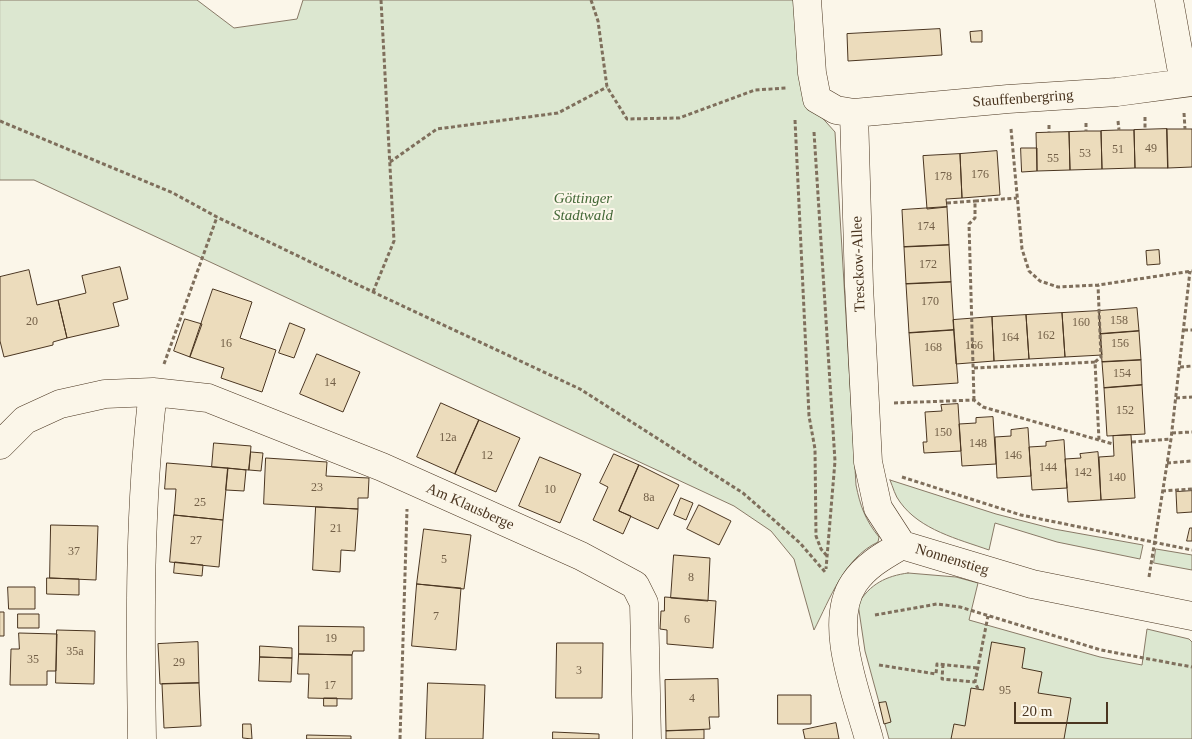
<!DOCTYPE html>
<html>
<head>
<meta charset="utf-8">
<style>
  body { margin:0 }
  #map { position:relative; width:1192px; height:739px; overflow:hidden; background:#fbf6e9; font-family:"Times New Roman",serif }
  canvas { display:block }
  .scale { position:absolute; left:1014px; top:702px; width:94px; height:22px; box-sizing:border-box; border:2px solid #4a3520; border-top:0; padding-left:6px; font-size:15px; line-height:18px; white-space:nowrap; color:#4a3520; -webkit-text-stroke:4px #fbf6e9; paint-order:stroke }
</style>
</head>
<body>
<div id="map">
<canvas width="1192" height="739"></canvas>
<div class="scale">20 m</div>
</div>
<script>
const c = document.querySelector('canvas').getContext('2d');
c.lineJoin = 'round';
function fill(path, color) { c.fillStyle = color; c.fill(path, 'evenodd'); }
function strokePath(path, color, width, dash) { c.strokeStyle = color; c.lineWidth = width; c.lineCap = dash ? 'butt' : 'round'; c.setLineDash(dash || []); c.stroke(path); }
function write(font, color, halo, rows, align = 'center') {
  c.font = font + ' "Times New Roman",serif'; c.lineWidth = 4; c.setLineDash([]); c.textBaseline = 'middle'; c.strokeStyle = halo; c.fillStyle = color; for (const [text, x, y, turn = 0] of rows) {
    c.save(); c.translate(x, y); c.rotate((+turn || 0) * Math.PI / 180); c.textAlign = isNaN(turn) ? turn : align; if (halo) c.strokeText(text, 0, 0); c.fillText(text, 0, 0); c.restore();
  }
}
const green = new Path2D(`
  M0,0H197L234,28L297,19L303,0H797L809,103L835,132L856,485C860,505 865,520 879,537L878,542C844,558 830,599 814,630L794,559L771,531L734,506L34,180H0Z
  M890,480L996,514L1054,529L1143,545L1140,559L1057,542L995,523L989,550C958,539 920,530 900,502C895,496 893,487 890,480Z
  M1156,549L1192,555V570L1154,563Z
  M908,573L956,577L978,583L969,620L1100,657L1142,665L1147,629L1189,639L1192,642V739H889L865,651L858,604C870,584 886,576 908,573Z`);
const building = new Path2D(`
  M940,29L942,55L848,61L847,34Z
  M982,31V42H971L970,32Z
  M1167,129H1192V167L1168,168Z
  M1167,129L1168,168H1135L1134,130Z
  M1119,130H1134L1135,168L1102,169L1101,131Z
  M1086,131H1101L1102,169L1070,170L1069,132Z
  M1069,132L1070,170L1037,171L1036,133Z
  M1021,148H1037V171L1022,172Z
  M997,151L1000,195L962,198L960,154Z
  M960,154L962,198L946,199L947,207L927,209L923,156Z
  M947,207L949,245L904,247L902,210Z
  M949,245L951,282L906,284L904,247Z
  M1159,250L1160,264L1147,265L1146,251Z
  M120,267L128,299L113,303L119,326L67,338L58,300L86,293L82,276Z
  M29,270L37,305L58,300L67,338L53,342V345L4,357L0,341V277Z
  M951,282L954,330L909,333L906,284Z
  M213,289L252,302L240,338L276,350L262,392L221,378L224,368L190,357Z
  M1137,308L1139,331L1100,334L1099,311Z
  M1099,311L1102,355L1065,357L1062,313Z
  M1062,313L1065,357L1029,359L1026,315Z
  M1026,315L1029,359L994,361L992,317Z
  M992,317L994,361L956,364L953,320Z
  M185,319L202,324L190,357L174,351Z
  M290,323L305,329L294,358L279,353Z
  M954,330L958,383L913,386L909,333Z
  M1139,331L1141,360L1102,362L1100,334Z
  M317,354L360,372L343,412L300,394Z
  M1141,360L1142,385L1104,388L1102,362Z
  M1142,385L1145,434L1107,436L1104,388Z
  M441,403L479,420L455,474L417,457Z
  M958,404L961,451L924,453L923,442H927L925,412L942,411L941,405Z
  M993,417L996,464L962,466L959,424L976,423V418Z
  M479,420L520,438L496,492L455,474Z
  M1028,428L1031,476L997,478L995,437L1011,436V430Z
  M1131,435L1135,498L1101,500L1099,457L1114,456L1113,436Z
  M1064,440L1067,488L1032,490L1029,447L1046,446V442Z
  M214,443L251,446L249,470L212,467Z
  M251,452L263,453L261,471L249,470Z
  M1098,452L1101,500L1068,502L1065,459L1081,458L1080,454Z
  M614,454L639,465L619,511L631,516L623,534L593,520L608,487L600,483Z
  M540,457L581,474L560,523L519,506Z
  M266,458L327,462L326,476L369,478L368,498H358V509L264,504Z
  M167,463L228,468L223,520L174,515L176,489H165Z
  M639,465L679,485L658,529L619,511Z
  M228,468L246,470L244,491L226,490Z
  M1192,491V512L1177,513L1176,492Z
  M681,498L693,503L686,520L674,515Z
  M699,505L731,521L719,545L687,529Z
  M316,507L358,509L355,551L341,550L340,572L313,570Z
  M174,515L223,520L219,567L170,562Z
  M51,525L98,526L96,580L50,578Z
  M1190,528H1192V541H1187Z
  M424,529L471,535L464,589L417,584Z
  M674,555L710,558L708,601L671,598Z
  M175,562L203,565L202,576L174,573Z
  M47,578L79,579V595L47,594Z
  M417,584L461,588L456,650L412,646Z
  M8,587H35V609H9Z
  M665,597L716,601L713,648L667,644V630L660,629L661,611H664Z
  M0,612H4V636H0Z
  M18,614H39V628H18Z
  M299,626L364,627V651H353L352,655L299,654Z
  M57,630L95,631L94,684L56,683Z
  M19,633L57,634L56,671H47V685H10L11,649H19Z
  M198,642L199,683L160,684L158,644Z
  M992,642L1025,648L1022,668L1042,672L1038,693L1071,698L1064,739H951L954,724L965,726L971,688L983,690Z
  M557,643H603L602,698H556Z
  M260,646L292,648V658L260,657Z
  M299,654L352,655V699L308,698L309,674H298Z
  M260,657L292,658L291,682L259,681Z
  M718,679L719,717H709L710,729L666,731L665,680Z
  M199,683L201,726L164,728L162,684Z
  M428,683L485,685L483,739H426Z
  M778,695H811V724H778Z
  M324,698H337V706H324Z
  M886,702L891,722L884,724L879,703Z
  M836,723L839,739H805L803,730Z
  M243,724H251L252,739L243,738Z
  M704,730V739H666V731Z
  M553,732L599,734V739H553Z
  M307,735L351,736V739H307Z`);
const path = new Path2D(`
  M591,0L598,21L607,87L627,119L679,118L755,90L786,88
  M1184,113L1185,129
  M1145,117V130
  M795,120L809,416L815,449L816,536L821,549L827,556
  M0,121L173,193L217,217L373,292L580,389L743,493L800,543L825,572
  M1118,121L1119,130
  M1086,123V131
  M1049,125V132
  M1011,129L1022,249L1029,271L1040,281L1058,287L1098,285L1192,271
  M814,132L835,461L826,569
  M390,162L437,129L558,113L607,87
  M947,203L975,201
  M373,292L394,241L381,0
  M1184,330H1192
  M1095,362L1101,357L1098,285
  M164,364L217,217
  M1180,367L1192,366
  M974,368L1095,362L1099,440
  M1176,398L1192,397
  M974,400L969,224L975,218V201L1017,198
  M894,403L974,400L983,407L1113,444
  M1172,433L1192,432
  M1132,442L1171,439
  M1167,463L1191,461
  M902,477L1021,515L1192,550
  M1162,491L1192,489
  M1149,577L1171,439L1190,271
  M875,615L937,604L960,607L1101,650L1192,667
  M943,664L942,679L975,682
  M879,665L936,674L937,664L978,668
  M978,689L975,682L988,616
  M400,739L407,509`);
const minor = new Path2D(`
  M807,0L812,73L817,99L836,110L854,113L1008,99L1117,92L1192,82
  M1169,0L1184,83
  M854,113L859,286L868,462L878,508L902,545
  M0,445L25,420L60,404L105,394L153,392L208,398L382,467L581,556L635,585L644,603L647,739
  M142,739C140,623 139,507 153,392
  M869,739C857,695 827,623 854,583C866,565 885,555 902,545L1032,584L1192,616`);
const numberNames = [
  ["49",1151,149],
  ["51",1118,150],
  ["53",1085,154],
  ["55",1053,159],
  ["176",980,175],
  ["178",943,177],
  ["174",926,227],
  ["172",928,265],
  ["170",930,302],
  ["158",1119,321],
  ["20",32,322],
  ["160",1081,323],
  ["162",1046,336],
  ["164",1010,338],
  ["16",226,344],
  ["156",1120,344],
  ["166",974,346],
  ["168",933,348],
  ["154",1122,374],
  ["14",330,383],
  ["152",1125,411],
  ["150",943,433],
  ["12a",448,438],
  ["148",978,444],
  ["12",487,456],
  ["146",1013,456],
  ["144",1048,468],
  ["142",1083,473],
  ["140",1117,478],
  ["23",317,488],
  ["10",550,490],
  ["8a",649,498],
  ["25",200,503],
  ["21",336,529],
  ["27",196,541],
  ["37",74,552],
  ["5",444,560],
  ["8",691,578],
  ["7",436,617],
  ["6",687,620],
  ["19",331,639],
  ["35a",75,652],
  ["35",33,660],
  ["29",179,663],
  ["3",579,671],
  ["17",330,686],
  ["95",1005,691],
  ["4",692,699]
];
const streetNames = [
  ["Stauffenbergring",1023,99,-4],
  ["Tresckow-Allee",859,264,-92],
  ["Am Klausberge",470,507,24],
  ["Nonnenstieg",952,560,17]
];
const parkNames = [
  ["Göttinger",583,199],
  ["Stadtwald",583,216]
];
fill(green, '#dce7d0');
strokePath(green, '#887966', 1);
fill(building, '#ecdcbc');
strokePath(building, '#4a3520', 1);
strokePath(minor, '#4a3520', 29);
strokePath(path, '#7f6f5c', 3, [4, 2.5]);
strokePath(minor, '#fbf6e9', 28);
write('12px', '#725f47', null, numberNames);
write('15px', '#4a3520', '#fbf6e9', streetNames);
write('italic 15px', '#436837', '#fbf6e9', parkNames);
</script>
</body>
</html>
